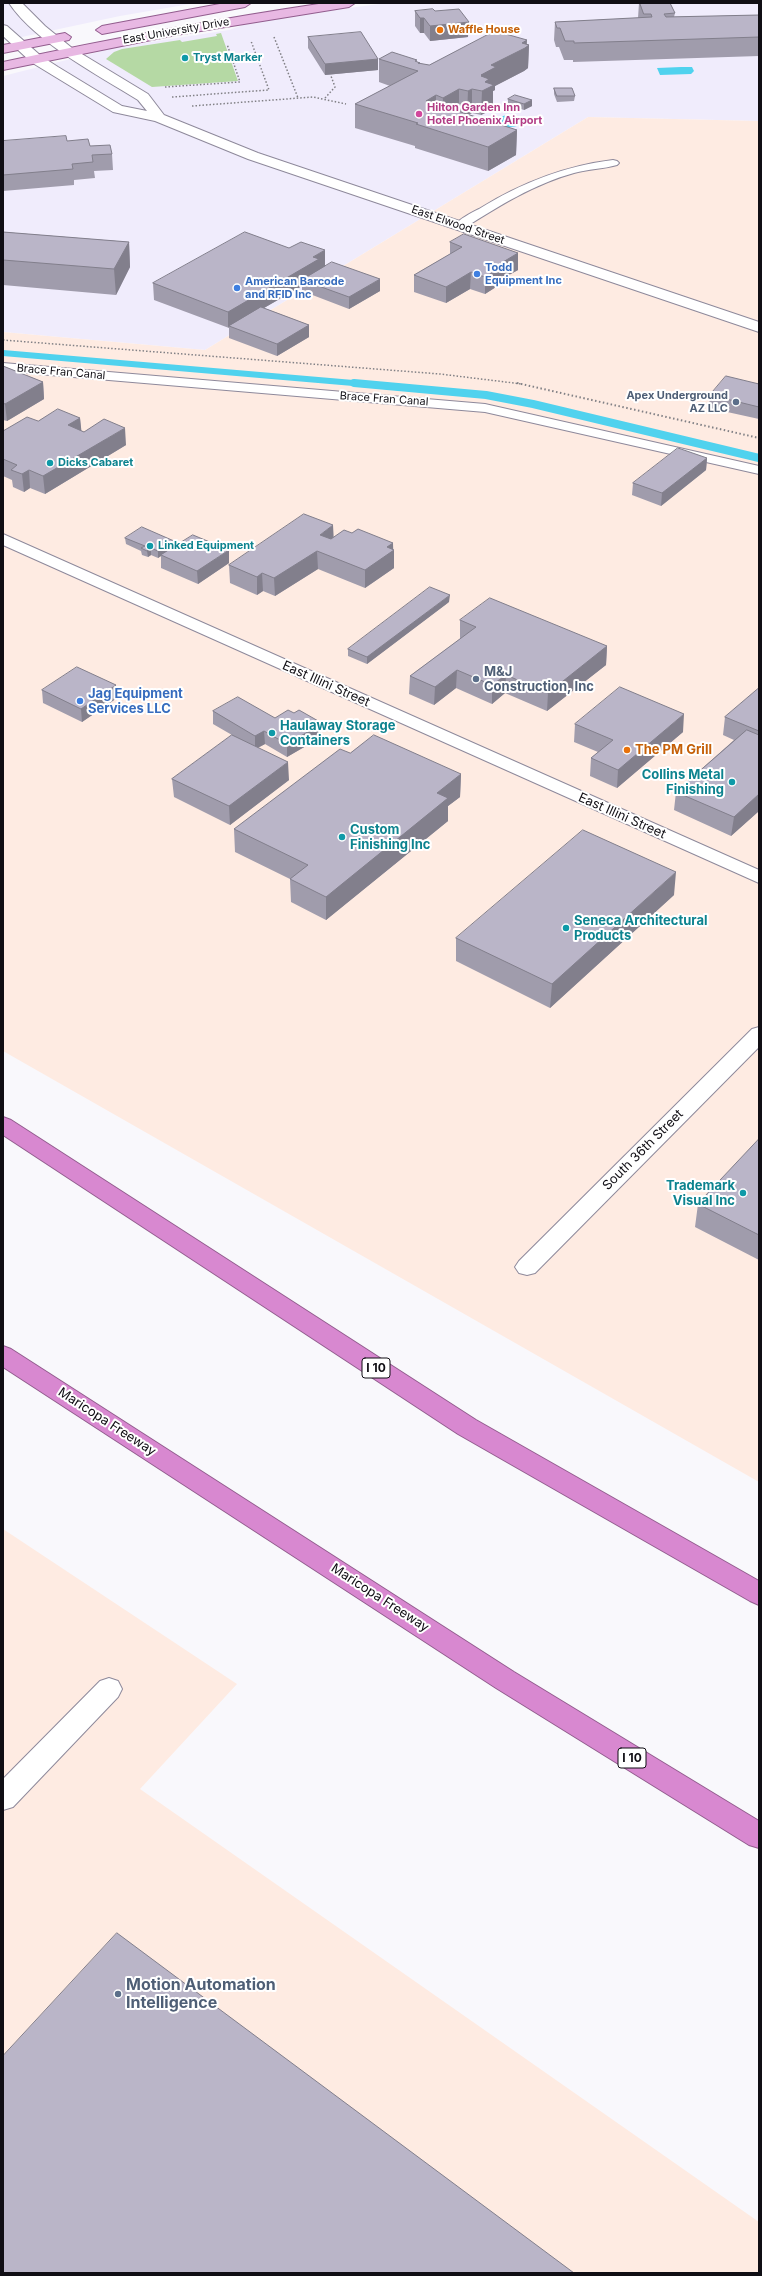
<!DOCTYPE html>
<html>
<head>
<meta charset="utf-8">
<style>
  body { margin:0 }
  #map { position:relative; width:762px; height:2276px; overflow:hidden; background:#f9f8fc; font-family:Inter,sans-serif }
  canvas { display:block }
  .frame { position:absolute; inset:0; border:4px solid #100e14; pointer-events:none }
</style>
</head>
<body>
<div id="map">
<canvas width="762" height="2276"></canvas>
<div class="frame"></div>
</div>
<script>
const c = document.querySelector('canvas').getContext('2d');
c.lineJoin = 'round';
function fill(path, color) { c.fillStyle = color; c.fill(path, 'evenodd'); }
function strokePath(path, color, width, dash) { c.strokeStyle = color; c.lineWidth = width; c.lineCap = dash ? 'butt' : 'round'; c.setLineDash(dash || []); c.stroke(path); }
function write(font, color, halo, rows, align = 'center') {
  c.font = font + ' Inter,sans-serif'; c.lineWidth = 4; c.setLineDash([]); c.textBaseline = 'middle'; c.strokeStyle = halo; c.fillStyle = color; for (const [text, x, y, turn = 0] of rows) {
    c.save(); c.translate(x, y); c.rotate((+turn || 0) * Math.PI / 180); c.textAlign = isNaN(turn) ? turn : align; if (halo) c.strokeText(text, 0, 0); c.fillText(text, 0, 0); c.restore();
  }
}
const built = new Path2D(`
  M3,3H212L190,4L120,16L3,41Z
  M387,3H759V121L588,117L205,350L3,332V76L118,47L229,30L257,20Z`);
const industrial = new Path2D(`
  M588,117L759,121V1482L3,1051V332L205,350Z
  M3,1529L237,1684L140,1789L759,2222V2273H3Z`);
const green = new Path2D(`
  M221,33L238,81L152,87L106,59L114,52L122,49L180,40L182,42L217,36L216,34Z`);
const water = new Path2D(`
  M681,67H692L694,71L691,74L660,75L657,68Z
  M508,115L521,117L524,120L523,124C513,128 501,129 494,121L498,117Z`);
const streamFar1 = new Path2D(`
  M3,353L365,384`);
const stream = new Path2D(`
  M354,383L486,395L533,404L759,458`);
const pathFar1 = new Path2D(`
  M274,37L298,98
  M165,87L240,82L227,44
  M172,97L269,90L251,41
  M325,98L335,87L331,76
  M192,106L313,97L346,104
  M3,340L440,374L522,384`);
const path = new Path2D(`
  M517,383L759,438`);
const lane = new Path2D(`
  M613,160L617,161L619,163L617,165C603,169 588,169 574,173C534,184 499,206 464,228L460,229L454,226C459,219 471,213 479,209C521,183 564,166 613,160Z
  M3,363L485,404L759,466V474L485,412L3,371Z`);
const street = new Path2D(`
  M9,3H22L45,26L72,48L148,94L164,115L258,153L759,322V332L248,159L155,121L113,112L31,62L3,36V25L7,26L41,56L58,67L122,106L147,111L138,100C98,75 36,43 9,3Z
  M3,534L759,870V883L3,545Z
  M759,1027V1047L535,1273L527,1275L519,1273L515,1267L519,1261L752,1029Z
  M109,1678L118,1681L122,1689L118,1697L13,1807L3,1810V1779L100,1681Z`);
const primary = new Path2D(`
  M225,3H251L245,7L102,34L96,30L102,26Z
  M325,3H355L349,7L176,35L3,70V62C110,39 217,19 325,3Z
  M65,33L71,37L69,40L3,53V45Z`);
const highway = new Path2D(`
  M3,1117L11,1120L476,1420L759,1581V1605L750,1601L458,1434L3,1135Z
  M3,1346L11,1349L514,1672L759,1821V1848L749,1845L496,1688L3,1367Z`);
const wall = new Path2D(`
  M639,3H670L675,13L674,17L759,15V56L573,62V60H564L559,47H556L554,40L555,22L638,18Z
  M415,11H435L468,37L430,41L424,33H420L415,26Z
  M308,37L378,59V70L325,75L308,48Z
  M527,40V44L529,45L528,68L524,71L495,86V90L493,91V109L481,115L472,113L468,115L517,130L516,155L488,171L415,148V146L355,128V104L390,86L379,82V59L417,62L420,63V64L429,65Z
  M554,88L575,96L574,101L557,102L554,94Z
  M508,99L532,100V106L524,110L508,105Z
  M3,141H67L90,146L112,154L113,170L94,171L95,178L74,180V185L3,191Z
  M3,232L129,242L130,267L116,295L3,285Z
  M450,242L518,253V270L507,276V280L485,294L470,289L446,303L414,292V275L450,254Z
  M325,266L380,291L349,309L302,291V286L264,308L309,325V337L277,356L229,338V328L154,300L153,283Z
  M3,366L43,382L44,399L7,421L3,420Z
  M759,384V419L709,408L710,395Z
  M80,418L81,431L126,445L45,494L30,488L24,492L13,487L12,480L3,476V431L38,421Z
  M707,458L706,470L661,506L632,495L633,483Z
  M352,533L393,543L394,568L365,588L318,569L275,596L263,591L257,595L230,583L229,565L334,537Z
  M125,538L174,541V546L229,563L198,584L161,568V556L158,558L151,555L148,557L142,555L141,551L126,544Z
  M449,602L367,664L348,656V649Z
  M460,620L607,646L606,665L547,711L505,693L492,704L456,688L434,705L409,694L410,676L460,639Z
  M759,688V811L731,836L674,810L676,792L734,740L723,735L725,717Z
  M42,690L117,698L82,722L43,703Z
  M213,711L275,718L321,735L318,737V739L287,757L265,744L258,748L289,780L230,825L174,797L172,779L232,735L213,724Z
  M575,724L683,732L617,788L590,776L591,758L598,752L574,742Z
  M350,753L461,774L460,797L448,806V821L326,920L291,902L290,879L235,852L234,829Z
  M674,895L550,1008L456,961V938Z
  M759,1139V1260L695,1227L698,1204Z`);
const shadedWall = new Path2D(`
  M420,18H424V33H420Z
  M469,22L468,37L430,41V26Z
  M527,40L526,46L529,45L528,68L524,71L495,86V90L493,91V109L481,115L482,91L481,75L491,65L522,43Z
  M378,59V70L325,75V64Z
  M459,89V113L442,122L443,98Z
  M472,89V113L467,115L468,91Z
  M436,95V119L426,101Z
  M532,100V106L524,110V104Z
  M517,130L516,155L488,171V147Z
  M129,242L130,267L116,295L114,269Z
  M325,250V267L302,280V286L231,327L229,326L228,328V312L313,257Z
  M518,253V270L507,276V280L485,294V277L503,262Z
  M471,272L470,289L446,303V287Z
  M380,279V291L349,309V297Z
  M309,325V337L277,356V344Z
  M43,382L44,399L7,421L5,404Z
  M80,418L82,436L68,425Z
  M125,428L126,445L45,494L43,476Z
  M707,458L706,470L661,506L662,493Z
  M29,470L30,488L24,492L22,474Z
  M333,525L334,543L320,535Z
  M174,541L175,547L161,555V556L158,558V551Z
  M393,543V551L394,550V568L365,588V570L387,547Z
  M151,548V555L148,557L147,551Z
  M229,550V563L198,584L197,571Z
  M317,551L318,569L275,596L274,578Z
  M262,573L263,591L257,595V577Z
  M450,595L449,602L367,664V657Z
  M607,646L606,665L547,711L548,693Z
  M457,670L456,688L434,705L435,687Z
  M506,675L505,693L492,704V685Z
  M116,685L117,698L82,722L81,709Z
  M684,714L683,732L617,788L618,770Z
  M320,722L321,735L318,737V739L287,757V744Z
  M264,731L265,744L255,749V736Z
  M288,762L289,780L230,825L229,806Z
  M461,774L460,797L448,806V821L326,920V897L437,793Z
  M759,794V811L731,836L734,817Z
  M676,872L674,895L550,1008L552,984Z`);
const building = new Path2D(`
  M640,3H670L675,13L664,14L666,17L759,15V37L574,43V41H565L560,28H557L555,22L652,17L651,14H644Z
  M433,9L435,11L459,9L469,22L430,26L424,18H420L415,11Z
  M495,31L527,40L522,43L529,45L525,48L491,65L496,67L481,75H483L481,76L489,79L485,82L494,85L482,91L472,89L468,91L459,89L443,98L436,95L426,101L517,130L488,147L416,124L418,123L355,104L418,71L379,59L392,52L417,60L415,61L420,63H418L429,65Z
  M361,32L378,59L325,64L308,37Z
  M554,88H572L575,96H557Z
  M515,95L532,100L524,104L508,99Z
  M66,136L67,141L88,139L90,146L110,145L112,154L92,155L93,162L72,164L73,169L3,175V141Z
  M3,232L129,242L114,269L3,260Z
  M245,232L289,248L301,242L325,250L313,257L319,259L228,312L153,283Z
  M464,234L518,253L503,262L507,264L485,277L471,272L446,287L414,275L462,247L450,242Z
  M332,262L380,279L349,297L302,280Z
  M261,307L309,325L277,344L229,326Z
  M3,366L43,382L5,404L3,403Z
  M726,376L759,384V407L710,395Z
  M58,409L80,418L68,425L84,432L104,419L125,428L43,476L29,470L22,474L11,470L17,465L3,459V431L27,417L38,421Z
  M678,448L707,458L662,493L633,483Z
  M304,514L333,525L320,535L331,539L344,530L352,533L358,529L393,543L387,547L394,550L365,570L317,551L274,578L262,573L257,577L229,565Z
  M142,527L174,541L158,551L151,548L147,551L141,548L145,546L125,538Z
  M193,535L229,550L197,571L161,555Z
  M430,587L450,595L367,657L348,649Z
  M490,598L607,646L548,693L506,675L492,685L457,670L435,687L410,676L476,627L460,620Z
  M77,667L116,685L81,709L42,690Z
  M620,687L684,714L618,770L591,758L613,740L575,724Z
  M759,688V731L725,717Z
  M238,697L275,718L288,710L294,713L299,710L320,722L316,725L318,726L287,744L264,731L255,736L213,711Z
  M747,730L759,735V794L734,817L676,792Z
  M232,735L288,762L229,806L172,779Z
  M374,735L461,774L437,793L448,798L326,897L290,879L308,865L234,829L340,749L350,753Z
  M583,830L676,872L552,984L456,938Z
  M759,1139V1235L698,1204Z
  M117,1933L574,2273H3V2056Z`);
const markers = [
  [440,30,4,"#e8710a"],
  [185,58,4,"#0f9aa8"],
  [419,114,4,"#d1479c"],
  [477,274,4,"#3f7fe0"],
  [237,288,4,"#3f7fe0"],
  [736,402,4,"#5c6f8a"],
  [50,463,4,"#0f9aa8"],
  [150,546,4,"#0f9aa8"],
  [476,679,4,"#5c6f8a"],
  [80,701,4,"#3f7fe0"],
  [272,733,4,"#0f9aa8"],
  [627,750,4,"#e8710a"],
  [732,782,4,"#0f9aa8"],
  [342,837,4,"#0f9aa8"],
  [566,928,4,"#0f9aa8"],
  [743,1193,4,"#0f9aa8"],
  [118,1994,4,"#5c6f8a"]
];
const farFoodnames = [
  ["Waffle House",448,30]
];
const farStreetnames = [
  ["East University Drive",176,31,-10],
  ["East Elwood Street",458,225,19],
  ["Brace Fran Canal",61,372,5],
  ["Brace Fran Canal",384,399,4]
];
const farCulturenames = [
  ["Tryst Marker",193,58],
  ["Dicks Cabaret",58,463],
  ["Linked Equipment",158,546]
];
const farHotelnames = [
  ["Hilton Garden Inn",427,108],
  ["Hotel Phoenix Airport",427,121]
];
const farShopnames = [
  ["Todd",485,268],
  ["Equipment Inc",485,281],
  ["American Barcode",245,282],
  ["and RFID Inc",245,295]
];
const farServicenames = [
  ["Apex Underground",728,396],
  ["AZ LLC",728,409]
];
const shields = [
  [376,1368,28],
  [632,1758,28]
];
const shieldNames = [
  ["I 10",376,1368],
  ["I 10",632,1758]
];
const serviceNames = [
  ["M&J",484,672],
  ["Construction, Inc",484,687]
];
const streetNames = [
  ["East Illini Street",326,684,24],
  ["East Illini Street",622,816,24],
  ["South 36th Street",643,1150,-45],
  ["Maricopa Freeway",107,1422,33],
  ["Maricopa Freeway",380,1598,33]
];
const shopNames = [
  ["Jag Equipment",88,694],
  ["Services LLC",88,709]
];
const cultureNames = [
  ["Haulaway Storage",280,726],
  ["Containers",280,741],
  ["Collins Metal",724,775,"right"],
  ["Finishing",724,790,"right"],
  ["Custom",350,830],
  ["Finishing Inc",350,845],
  ["Seneca Architectural",574,921],
  ["Products",574,936],
  ["Trademark",735,1186,"right"],
  ["Visual Inc",735,1201,"right"]
];
const foodNames = [
  ["The PM Grill",635,750]
];
const nearServicenames = [
  ["Motion Automation",126,1985],
  ["Intelligence",126,2003]
];
fill(built, '#f0ecfc');
fill(industrial, '#feebe2');
fill(green, '#b5d9a4');
fill(water, '#50d2ee');
strokePath(streamFar1, '#50d2ee', 6);
strokePath(stream, '#50d2ee', 8);
strokePath(lane, '#8e899b', 2);
strokePath(street, '#8e899b', 2);
strokePath(primary, '#925d8e', 2);
strokePath(highway, '#925d8e', 2);
strokePath(pathFar1, '#818085', 1.5, [1.5, 2]);
strokePath(path, '#818085', 2, [1.5, 2.5]);
fill(lane, '#fff');
fill(street, '#fff');
fill(primary, '#e8b8e3');
fill(highway, '#d888d0');
fill(wall, '#a09cac');
fill(shadedWall, '#827f8c');
fill(building, '#bab5c8');
strokePath(building, '#827f8c', 1);
for (const [x, y, r, color] of markers) { const dot = new Path2D(); dot.arc(x, y, r, 0, 2 * Math.PI); c.fillStyle = color; c.fill(dot); strokePath(dot, '#fff', 1.5); }
write('bold 11px', '#c56008', '#fff', farFoodnames, 'left');
write('11px', '#100e14', '#fff', farStreetnames);
write('bold 11px', '#0d838f', '#fff', farCulturenames, 'left');
write('bold 11px', '#b23c85', '#fff', farHotelnames, 'left');
write('bold 11px', '#366cbe', '#fff', farShopnames, 'left');
write('bold 11px', '#4e5e75', '#fff', farServicenames, 'right');
for (const [x, y, w] of shields) { const box = new Path2D(); box.roundRect(x - w / 2, y - 10, w, 20, 3); c.fillStyle = '#fff'; c.fill(box); strokePath(box, '#100e14', 1); }
write('bold 12px', '#100e14', null, shieldNames);
write('bold 13px', '#4e5e75', '#fff', serviceNames, 'left');
write('13px', '#100e14', '#fff', streetNames);
write('bold 13px', '#366cbe', '#fff', shopNames, 'left');
write('bold 13px', '#0d838f', '#fff', cultureNames, 'left');
write('bold 13px', '#c56008', '#fff', foodNames, 'left');
write('bold 16px', '#4e5e75', '#fff', nearServicenames, 'left');
</script>
</body>
</html>
